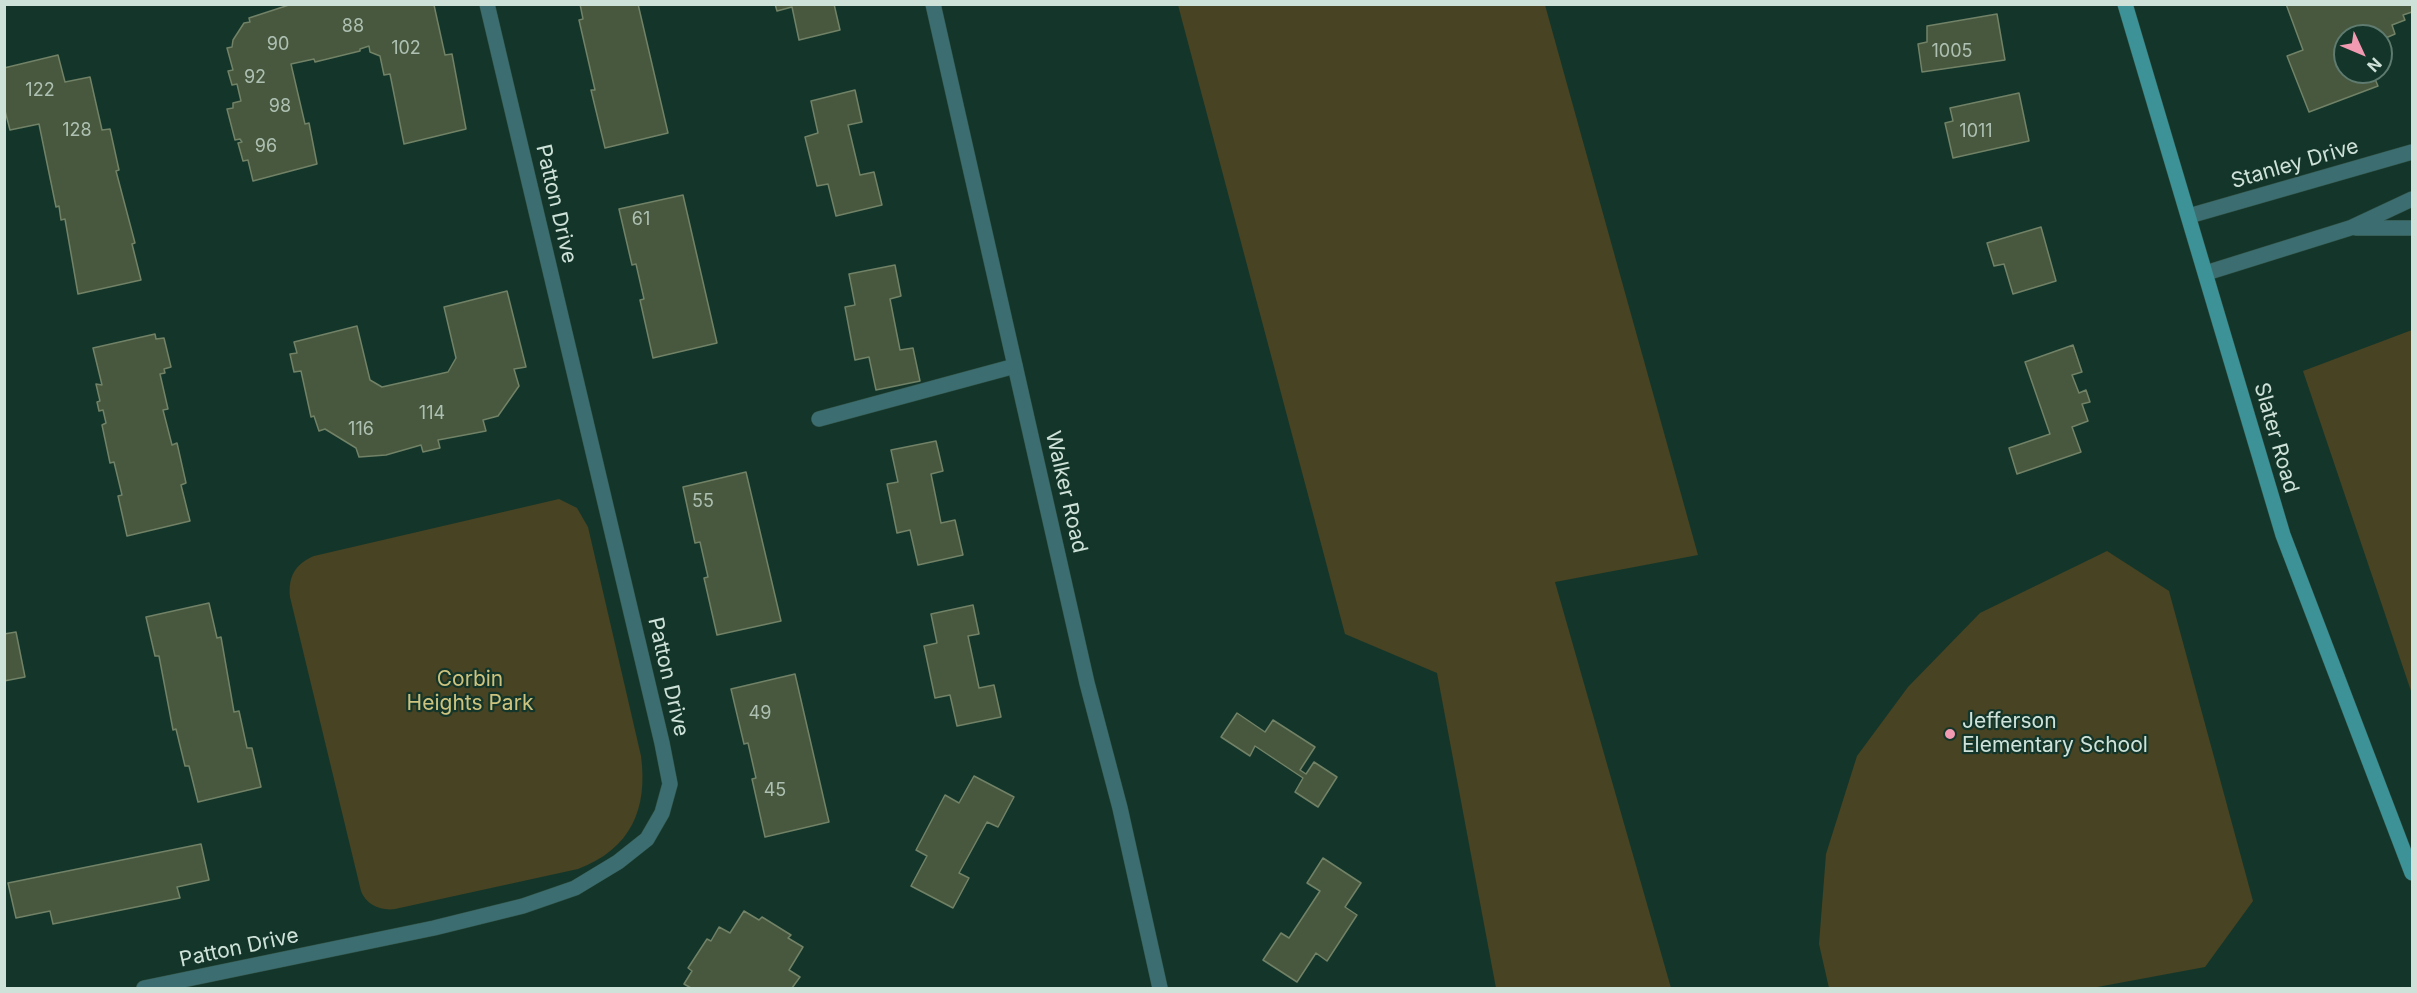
<!DOCTYPE html>
<html>
<head>
<meta charset="utf-8">
<style>
  body { margin:0 }
  #map { position:relative; width:2417px; height:993px; overflow:hidden; background:#14362a; font-family:Inter,sans-serif }
  canvas { display:block }
  .frame { position:absolute; inset:0; border:6px solid #cfe2d9; pointer-events:none }
  .north { position:absolute; left:2333px; top:24px; width:60px; height:60px; box-sizing:border-box; background:#14362a; border:2px solid #5f7b70; border-radius:50%; rotate:134deg; font-size:16px; font-weight:700; line-height:24px; text-align:center; color:#cfe2d9 }
  .north::after { content:''; display:block; margin:auto; width:21px; height:27px; background:#f19ab1; clip-path:polygon(50% 0,100% 100%,50% 72%,0 100%) }
</style>
</head>
<body>
<div id="map">
<canvas width="2417" height="993"></canvas>
<div class="frame"></div>
<div class="north">N</div>
</div>
<script>
const c = document.querySelector('canvas').getContext('2d');
c.lineJoin = 'round';
function fill(path, color) { c.fillStyle = color; c.fill(path, 'evenodd'); }
function strokePath(path, color, width, dash) { c.strokeStyle = color; c.lineWidth = width; c.lineCap = dash ? 'butt' : 'round'; c.setLineDash(dash || []); c.stroke(path); }
function write(font, color, halo, rows, align = 'center') {
  c.font = font + ' Inter,sans-serif'; c.lineWidth = 4.5; c.setLineDash([]); c.textBaseline = 'middle'; c.strokeStyle = halo; c.fillStyle = color; for (const [text, x, y, turn = 0] of rows) {
    c.save(); c.translate(x, y); c.rotate((+turn || 0) * Math.PI / 180); c.textAlign = isNaN(turn) ? turn : align; if (halo) c.strokeText(text, 0, 0); c.fillText(text, 0, 0); c.restore();
  }
}
const green = new Path2D(`
  M1178,5H1545L1698,555L1555,582L1671,988H1496L1437,673L1345,634Z
  M2412,330V694L2303,371Z
  M559,499L577,508L588,527L641,756C648,809 631,849 578,869L395,909C381,911 366,905 361,891L290,597C288,577 295,564 314,556Z
  M2107,551L2169,591L2253,901L2205,967L2092,988H1829L1819,944L1826,854L1857,756L1908,687L1980,613Z`);
const building = new Path2D(`
  M292,4L434,5L445,55L452,54L466,129L404,144L390,74L384,75L380,56L370,52L369,46L360,49V51L315,62L314,59L291,64L305,124L309,123L317,164L253,181L248,160L243,161L238,143L242,142L240,139L235,140L227,109L233,108V103L241,101L237,84L232,85L228,71L233,70L227,48L232,47L233,40L244,23L250,22L249,18Z
  M580,4H638L668,133L605,148L591,90H595L579,20L583,19Z
  M775,4H834L840,30L799,40L792,7L777,11Z
  M2286,4H2412V12L2403,15L2405,20L2392,25L2395,34L2381,40V36H2345V72H2372L2378,86L2309,112L2287,56L2303,50Z
  M1997,14L2005,60L1922,72L1918,44L1927,42V26Z
  M58,55L65,82L90,77L102,130L110,129L119,170L116,171L135,243L132,244L141,280L78,294L65,219L61,220L59,206L56,207L39,124L10,130L4,107V68Z
  M855,90L862,122L848,125L860,175L874,172L882,205L836,216L828,184L817,186L805,137L818,133L811,101Z
  M2019,93L2029,141L1953,158L1945,123L1953,121L1950,108Z
  M683,195L717,343L653,358L640,300L644,299L636,264L632,265L619,209Z
  M2041,227L2056,281L2013,294L2004,264L1994,266L1987,243Z
  M895,265L901,296L890,299L900,350L913,348L920,381L876,390L869,357L855,360L845,307L855,305L849,274Z
  M507,291L526,367L514,369L519,386L498,416L483,420L486,431L438,440L440,448L423,452L421,445L386,455L359,457L356,448L325,429L319,431L314,416L311,417L301,371L294,372L290,354L297,353L294,342L357,326L370,380L382,387L448,372L456,358L444,307Z
  M155,334L156,339L164,338L171,367L164,369L165,373L160,374L168,409L163,410L172,445L177,443L186,483L181,485L190,521L127,536L118,496L122,495L114,462L110,463L102,425L106,423L103,410L99,411L97,402L100,401L96,384L102,385L93,348Z
  M2073,345L2082,372L2072,375L2079,393L2086,390L2090,402L2082,404L2088,421L2072,427L2081,452L2017,474L2009,448L2050,434L2025,362Z
  M936,441L943,471L931,474L941,523L955,520L963,555L918,565L910,530L897,533L887,484L898,482L891,450Z
  M746,472L781,621L717,635L704,578L708,577L700,542L695,543L683,487Z
  M209,603L217,638L221,637L234,712L239,711L247,748H252L261,787L198,802L189,766H185L176,729L173,730L159,656H155L146,617Z
  M973,605L979,634L968,636L979,688L994,685L1001,717L957,726L950,695L935,698L924,646L937,643L931,614Z
  M16,632L25,677L4,681V634Z
  M795,674L829,822L765,837L752,779L756,778L748,743L744,744L731,689Z
  M1237,713L1265,732L1273,720L1315,747L1300,770L1306,774L1314,762L1337,777L1318,807L1295,792L1303,778L1255,746L1250,756L1221,737Z
  M974,776L1014,797L998,827L987,822L959,873L969,878L953,908L911,886L927,856L916,850L945,795L959,803Z
  M201,844L209,880L177,887L180,898L53,924L50,911L16,918L8,883Z
  M1323,858L1361,883L1345,907L1357,915L1327,961L1316,953L1297,982L1263,960L1281,933L1289,938L1320,891L1307,883Z
  M744,911L759,920L762,917L791,935L788,938L803,947L789,970L800,977L792,988H691L684,984L692,971L688,968L707,939L711,941L719,927L730,933Z`);
const lane = new Path2D(`
  M819,419L1015,366`);
const street = new Path2D(`
  M933,4L1087,683L1120,808L1160,988
  M2189,216L2412,152
  M2356,228H2412
  M2206,273L2350,228L2412,199
  M144,988L434,928L523,906L575,888L618,862L647,839L662,813L670,784L662,743L487,4`);
const secondary = new Path2D(`
  M2125,4L2283,535L2412,873`);
const markers = [
  [1950,734,6,"#f19ab1"]
];
const numberNames = [
  ["88",353,27],
  ["90",278,45],
  ["102",406,49],
  ["1005",1952,52],
  ["92",255,78],
  ["122",40,91],
  ["98",280,107],
  ["128",77,131],
  ["1011",1976,132],
  ["96",266,147],
  ["61",641,220],
  ["114",432,414],
  ["116",361,430],
  ["55",703,502],
  ["49",760,714],
  ["45",775,791]
];
const streetNames = [
  ["Stanley Drive",2295,164,-16],
  ["Patton Drive",556,204,77],
  ["Slater Road",2276,438,74],
  ["Walker Road",1066,492,77],
  ["Patton Drive",668,677,77],
  ["Patton Drive",239,948,-12]
];
const parkNames = [
  ["Corbin",470,680],
  ["Heights Park",470,704]
];
const poiNames = [
  ["Jefferson",1962,722],
  ["Elementary School",1962,746]
];
fill(green, '#484322');
fill(building, '#48583e');
strokePath(building, '#718267', 1.5);
strokePath(lane, '#325246', 16);
strokePath(street, '#325246', 16);
strokePath(secondary, '#325246', 16);
strokePath(lane, '#3c6e71', 15);
strokePath(street, '#3c6e71', 15);
strokePath(secondary, '#3c9296', 15);
for (const [x, y, r, color] of markers) { const dot = new Path2D(); dot.arc(x, y, r, 0, 2 * Math.PI); c.fillStyle = color; c.fill(dot); strokePath(dot, '#14362a', 2); }
write('18px', '#adc0b2', null, numberNames);
write('21px', '#cfe2d9', '#14362a', streetNames);
write('21px', '#cdc37e', '#14362a', parkNames);
write('21px', '#cfe2d9', '#14362a', poiNames, 'left');
</script>
</body>
</html>
